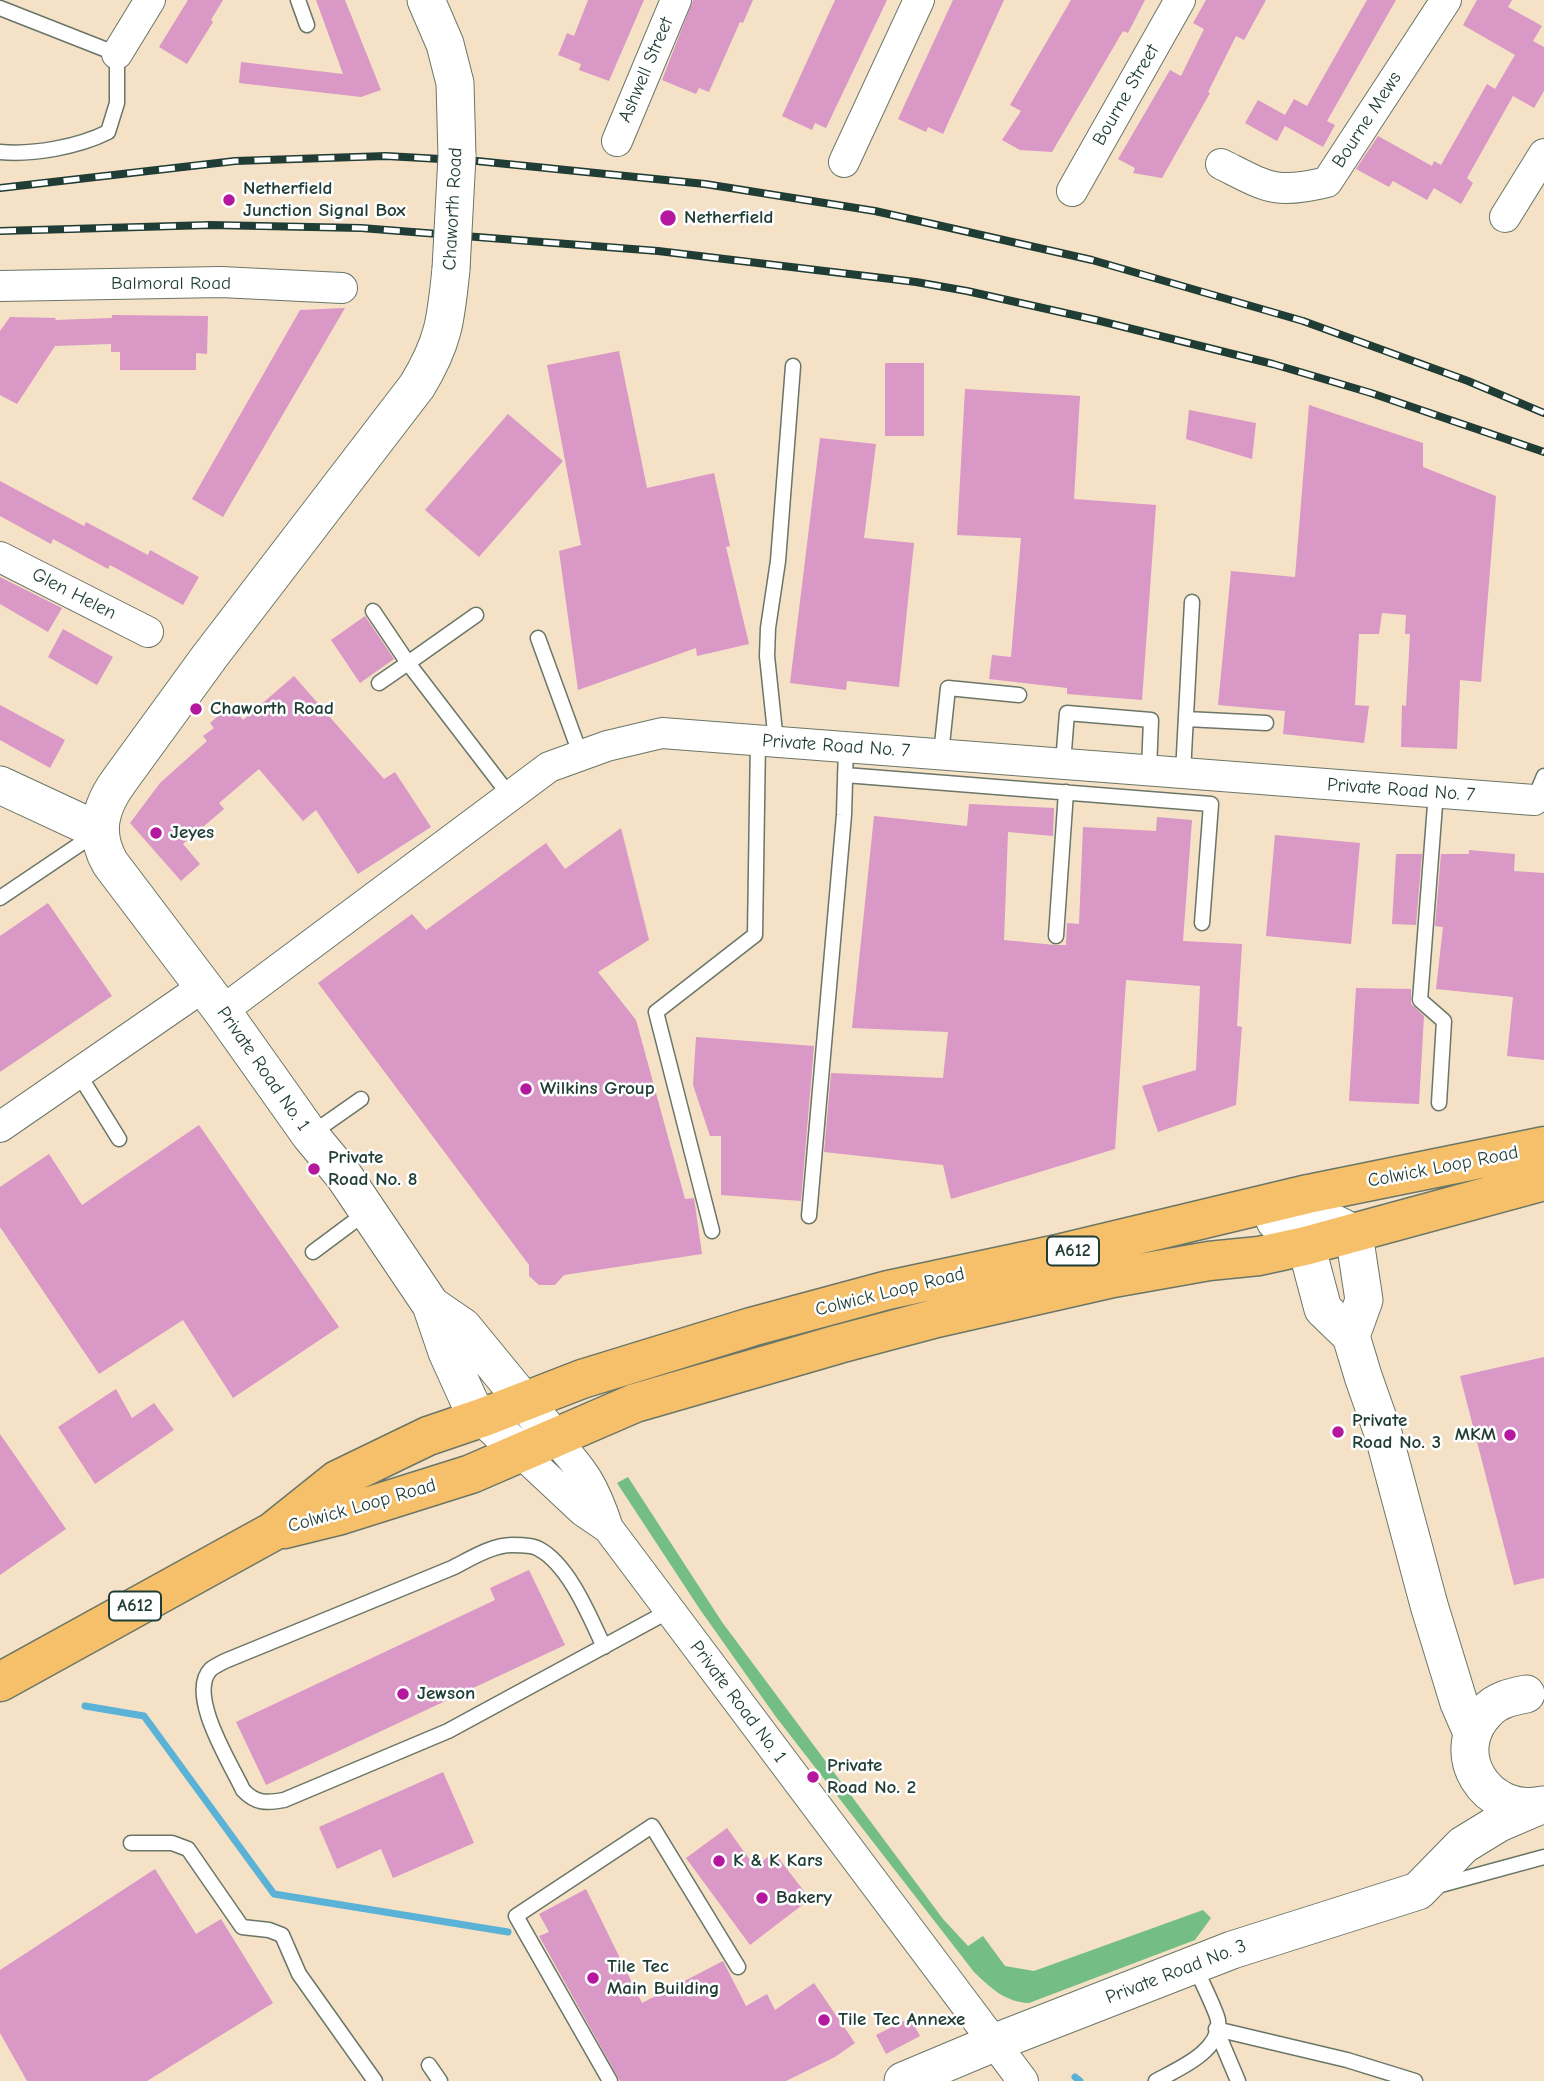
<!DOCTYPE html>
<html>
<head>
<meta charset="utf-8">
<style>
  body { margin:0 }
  canvas { display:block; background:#f4e1c6 }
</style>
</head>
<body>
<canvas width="1544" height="2081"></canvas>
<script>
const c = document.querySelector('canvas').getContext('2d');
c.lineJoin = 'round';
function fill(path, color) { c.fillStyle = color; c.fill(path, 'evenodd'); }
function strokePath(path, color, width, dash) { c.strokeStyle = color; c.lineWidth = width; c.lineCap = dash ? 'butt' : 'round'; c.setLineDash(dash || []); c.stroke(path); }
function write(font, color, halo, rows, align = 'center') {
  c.font = font + ' "Comic Neue",sans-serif'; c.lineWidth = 5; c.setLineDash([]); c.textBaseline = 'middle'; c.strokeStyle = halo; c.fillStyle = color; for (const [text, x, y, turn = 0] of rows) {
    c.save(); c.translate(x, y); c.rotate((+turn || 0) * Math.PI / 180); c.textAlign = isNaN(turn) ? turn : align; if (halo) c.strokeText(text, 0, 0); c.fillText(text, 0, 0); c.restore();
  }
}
const forest = new Path2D(`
  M628,1477L722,1622L943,1919L968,1946L983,1936L1005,1966L1034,1971L1203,1910L1211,1918L1195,1940L1029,2003C1005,2002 991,1988 974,1972L776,1717L699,1608L617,1483Z`);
const stream = new Path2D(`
  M85,1706L144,1716L274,1894L508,1932
  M1075,2077L1080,2081`);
const building = new Path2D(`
  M188,0H223L211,20L213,22L187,64L159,47Z
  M316,0H345L381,90L361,97L239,83L241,62L343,74Z
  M588,0H644L609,81L579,70L581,64L558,55L567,33L574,36Z
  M693,0H753L743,23L740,22L709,92L699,88L696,94L662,80Z
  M835,0H887L826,128L815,123L812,130L782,116Z
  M953,0H1004L943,134L928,127L926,132L898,119Z
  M1071,0H1145L1128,33L1123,31L1052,152L1020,150L1002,140L1021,111L1010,105Z
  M1206,0H1266L1244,40L1236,36L1208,92L1210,93L1162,178L1133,173L1135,168L1118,159L1170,70L1181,76L1204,29L1193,23Z
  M1367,0H1396L1327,121L1335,125L1323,147L1285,126L1277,141L1245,123L1258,100L1285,115L1294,99L1307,106Z
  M1477,0H1512L1508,7L1542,26L1533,41L1544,47V91L1534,108L1513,96L1467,178L1473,183L1461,204L1434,188L1427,200L1393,181L1389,187L1356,169L1378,136L1432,166L1434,161L1441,165L1487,84L1495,89L1515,55L1463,25Z
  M345,308L223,517L192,499L300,310Z
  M112,315L208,316L207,354L196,353V370H120V352H111V344L55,346L17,404L0,395V331L10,317L56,318L55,320L112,318Z
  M619,351L647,488L714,473L730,546L726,547L749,644L697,656L696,648L578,690L559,551L581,545L547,365Z
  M885,363H924V436H885Z
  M965,389L1080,396L1074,499L1156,505L1142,700L1067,694V688L989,679L992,655L1011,657L1021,538L957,535Z
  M1309,405L1423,443V467L1496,496L1481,682L1460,680L1457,749L1401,747L1402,705L1406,706L1410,634H1405L1406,615L1382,613L1379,634H1359L1355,705L1369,706L1364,743L1283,734L1285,711L1218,705L1231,571L1295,577Z
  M1189,410L1256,423L1252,459L1186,439Z
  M508,414L563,461L479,557L425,510Z
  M820,438L876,444L864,538L914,543L899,687L847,681L846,690L790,683Z
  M0,481L84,526L86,522L148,555L150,550L199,577L183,605L110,565L108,569L53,539L51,544L0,516Z
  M0,577L62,608L48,632L0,604Z
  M365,616L394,659L360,683L331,640Z
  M63,629L113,657L97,685L48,657Z
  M294,676L384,779L395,772L431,827L358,874L316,810L303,821L259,769L219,803L224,809L183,844L200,864L181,881L130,823L160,783L207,741L203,736L214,728L210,723L231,705L243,720Z
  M0,705L65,740L50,768L0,740Z
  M969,804L1054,808L1053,836L1008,832L1004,940L1055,945H1066L1067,923L1079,924L1083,827L1156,831L1157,817L1192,820L1183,941L1242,944L1237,1026L1242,1027L1236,1105L1158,1132L1142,1086L1196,1070L1200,986L1126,980L1115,1149L951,1199L943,1165L824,1152L831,1073L943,1078L948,1032L852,1028L874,816L967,826Z
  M621,828L649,940L598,972L636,1020L685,1199L694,1198L702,1254L564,1275L555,1285H539L529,1276V1265L318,983L412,914L426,930L546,843L565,869Z
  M1275,835L1360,843L1351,944L1266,936Z
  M1469,850L1515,854L1514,871L1544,873V1060L1507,1056L1513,997L1436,989L1443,927L1435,926L1441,854H1469Z
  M1396,854H1422L1416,925L1392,924Z
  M48,903L112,996L0,1072V936Z
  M1356,988L1411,989V1004L1424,1016L1419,1104L1349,1101Z
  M696,1037L814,1046L801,1201L721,1195V1136H710L693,1085Z
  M199,1125L339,1327L233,1398L183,1320L99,1374L0,1227V1187L49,1154L82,1205Z
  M1544,1357V1578L1514,1585L1460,1376Z
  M116,1389L132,1418L154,1403L174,1430L95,1484L58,1427Z
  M0,1434L66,1529L0,1575Z
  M529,1570L565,1645L266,1785L236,1722L495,1600L490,1588Z
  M443,1772L474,1843L393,1878L381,1849L337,1869L319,1827Z
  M727,1828L755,1867L774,1852L810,1899L750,1945L686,1858Z
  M155,1869L196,1934L221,1919L273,2003L147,2081H27L0,2033V1970Z
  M586,1889L642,2003L723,1961L746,2006L767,1994L775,2010L814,1983L855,2043L835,2057L786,2081H620L539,1936L549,1932L539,1914Z
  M910,2018L920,2036L886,2054L876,2035Z`);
const service = new Path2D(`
  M298,0L307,25
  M0,8L117,54V103L108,132C78,147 33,155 0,152
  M373,611L408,663L379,683
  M476,615L408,663L510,796
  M538,638L581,756
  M1186,719L1266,723
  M776,742L767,656L768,628L778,561L793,366
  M941,754L948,688L1019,695
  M1063,763L1067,713L1151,720L1149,770
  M1183,773L1192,602
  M845,775L1211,804L1202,923
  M1436,792L1420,1000L1444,1021L1439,1103
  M1537,802L1534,800L1544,776
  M0,898L95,834
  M1056,936L1066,792
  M78,1073L119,1139
  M311,1134L361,1099
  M809,1216L844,815L846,747
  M712,1231L656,1012L755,935L758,740
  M313,1252L368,1211
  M604,1647C590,1617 569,1565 539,1549C533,1545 519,1545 512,1545C492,1545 470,1559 452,1568L225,1661C221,1663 215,1666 211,1669C186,1694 231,1764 243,1790C256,1804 267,1803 284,1800L448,1731L669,1611
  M131,1843H172L188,1849L242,1927L269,1930L282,1935L299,1974L375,2081
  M1437,1886L1544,1857
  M1216,2029L1347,2060L1415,2081
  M1216,2029L1238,2081
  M429,2065L440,2081
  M610,2081L516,1916L652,1826L738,1967
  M1156,2081C1178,2069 1222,2051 1218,2020C1216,2010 1199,1976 1194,1965`);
const minor = new Path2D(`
  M117,54L150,0
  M617,141L676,0
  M844,162L919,0
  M1221,164C1267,187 1275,195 1327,182L1446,0
  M1072,191L1180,0
  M1505,217L1544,154
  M0,286L221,282L342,288
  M0,557L148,632
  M222,1011L549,767L607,746L662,733L1534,800
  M0,1127L203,987
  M554,1438C584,1471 594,1485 608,1528L1023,2081
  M520,1452L583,1511L608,1528`);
const tertiary = new Path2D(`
  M426,0L445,44L455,83L457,156
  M451,269C446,319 444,342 417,386L210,656L119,781C100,807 93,833 110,863L222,1011L310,1135L344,1176L431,1305L447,1352L471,1405L520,1452
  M0,785L99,831
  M1308,1194L1298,1215L1323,1309L1351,1336L1363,1376L1383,1433L1429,1605L1459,1703L1472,1733
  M1275,1221C1310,1212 1324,1216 1354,1234L1364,1300L1351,1336
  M431,1305L463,1327L554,1438
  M1526,1694C1511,1697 1497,1700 1487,1711C1445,1753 1487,1817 1542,1805
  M903,2081L996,2042L1232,1950L1418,1891L1463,1845L1499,1823L1539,1806`);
const primary = new Path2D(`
  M284,1529L341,1515L471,1474L635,1403L839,1344L937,1318L1113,1278L1209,1261L1259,1256L1305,1246L1544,1181
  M0,1682L272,1532L337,1480L428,1436L484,1417L582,1379L751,1327L888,1290L1062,1253L1308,1194L1544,1146`);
const rail = new Path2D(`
  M0,188L235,161L386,156L477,161L705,184L875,211L1092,260L1303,321L1468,381L1544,413
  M0,231L210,225L361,228L658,251L916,282L967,291L1096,320L1273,364L1371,393L1544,452`);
const tertiaryBridge = new Path2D(`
  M451,269L457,156`);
const markers = [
  [229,200,7,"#b5179e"],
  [668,218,9,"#b5179e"],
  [196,709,7,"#b5179e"],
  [156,833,7,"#b5179e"],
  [526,1089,7,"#b5179e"],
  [314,1169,7,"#b5179e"],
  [1338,1432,7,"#b5179e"],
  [1510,1435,7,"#b5179e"],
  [403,1694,7,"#b5179e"],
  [813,1777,7,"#b5179e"],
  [719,1861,7,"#b5179e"],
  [762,1898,7,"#b5179e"],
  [593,1978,7,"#b5179e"],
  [824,2020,7,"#b5179e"]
];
const shields = [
  [1073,1251,52],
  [135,1606,52]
];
const shieldNames = [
  ["A612",1073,1251],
  ["A612",135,1606]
];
const streetNames = [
  ["Ashwell Street",646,70,-67],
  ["Bourne Street",1126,95,-60],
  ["Bourne Mews",1367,120,-57],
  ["Chaworth Road",453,209,-87],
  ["Balmoral Road",171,284],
  ["Glen Helen",74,594,27],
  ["Private Road No. 7",836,746,4],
  ["Private Road No. 7",1401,790,4],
  ["Private Road No. 1",263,1069,55],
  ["Colwick Loop Road",1443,1167,-11],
  ["Colwick Loop Road",890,1292,-14],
  ["Colwick Loop Road",362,1506,-16],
  ["Private Road No. 1",738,1702,53],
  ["Private Road No. 3",1176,1972,-21]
];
const poiNames = [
  ["Netherfield",243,189],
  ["Junction Signal Box",243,211],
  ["Netherfield",684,218],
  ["Chaworth Road",210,709],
  ["Jeyes",170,833],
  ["Wilkins Group",540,1089],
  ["Private",328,1158],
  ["Road No. 8",328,1180],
  ["Private",1352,1421],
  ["Road No. 3",1352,1443],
  ["MKM",1496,1435,"right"],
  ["Jewson",417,1694],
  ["Private",827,1766],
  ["Road No. 2",827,1788],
  ["K & K Kars",733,1861],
  ["Bakery",776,1898],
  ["Tile Tec",607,1967],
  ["Main Building",607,1989],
  ["Tile Tec Annexe",838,2020]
];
fill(forest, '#74bd84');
strokePath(stream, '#5ab2d7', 7);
fill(building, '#d998c5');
strokePath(service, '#6a7667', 17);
strokePath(minor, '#6a7667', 32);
strokePath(tertiary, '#6a7667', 39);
strokePath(primary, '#6a7667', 41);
strokePath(service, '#fff', 14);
strokePath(minor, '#fff', 30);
strokePath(tertiary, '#fff', 37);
strokePath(primary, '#f6c06b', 38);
strokePath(rail, '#1f3d34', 8);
strokePath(rail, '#fff', 5, [16]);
strokePath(tertiaryBridge, '#6a7667', 39, []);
strokePath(tertiaryBridge, '#fff', 37);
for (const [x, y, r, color] of markers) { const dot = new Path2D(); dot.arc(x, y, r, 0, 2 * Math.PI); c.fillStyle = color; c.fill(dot); strokePath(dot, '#fff', 2.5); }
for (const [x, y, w] of shields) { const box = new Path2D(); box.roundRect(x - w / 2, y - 14.5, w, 29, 5); c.fillStyle = '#fff'; c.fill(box); strokePath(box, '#1f3d34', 2); }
write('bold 18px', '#1f3d34', null, shieldNames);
write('19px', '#1f3d34', '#fff', streetNames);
write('bold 19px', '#1f3d34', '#fff', poiNames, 'left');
</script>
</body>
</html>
